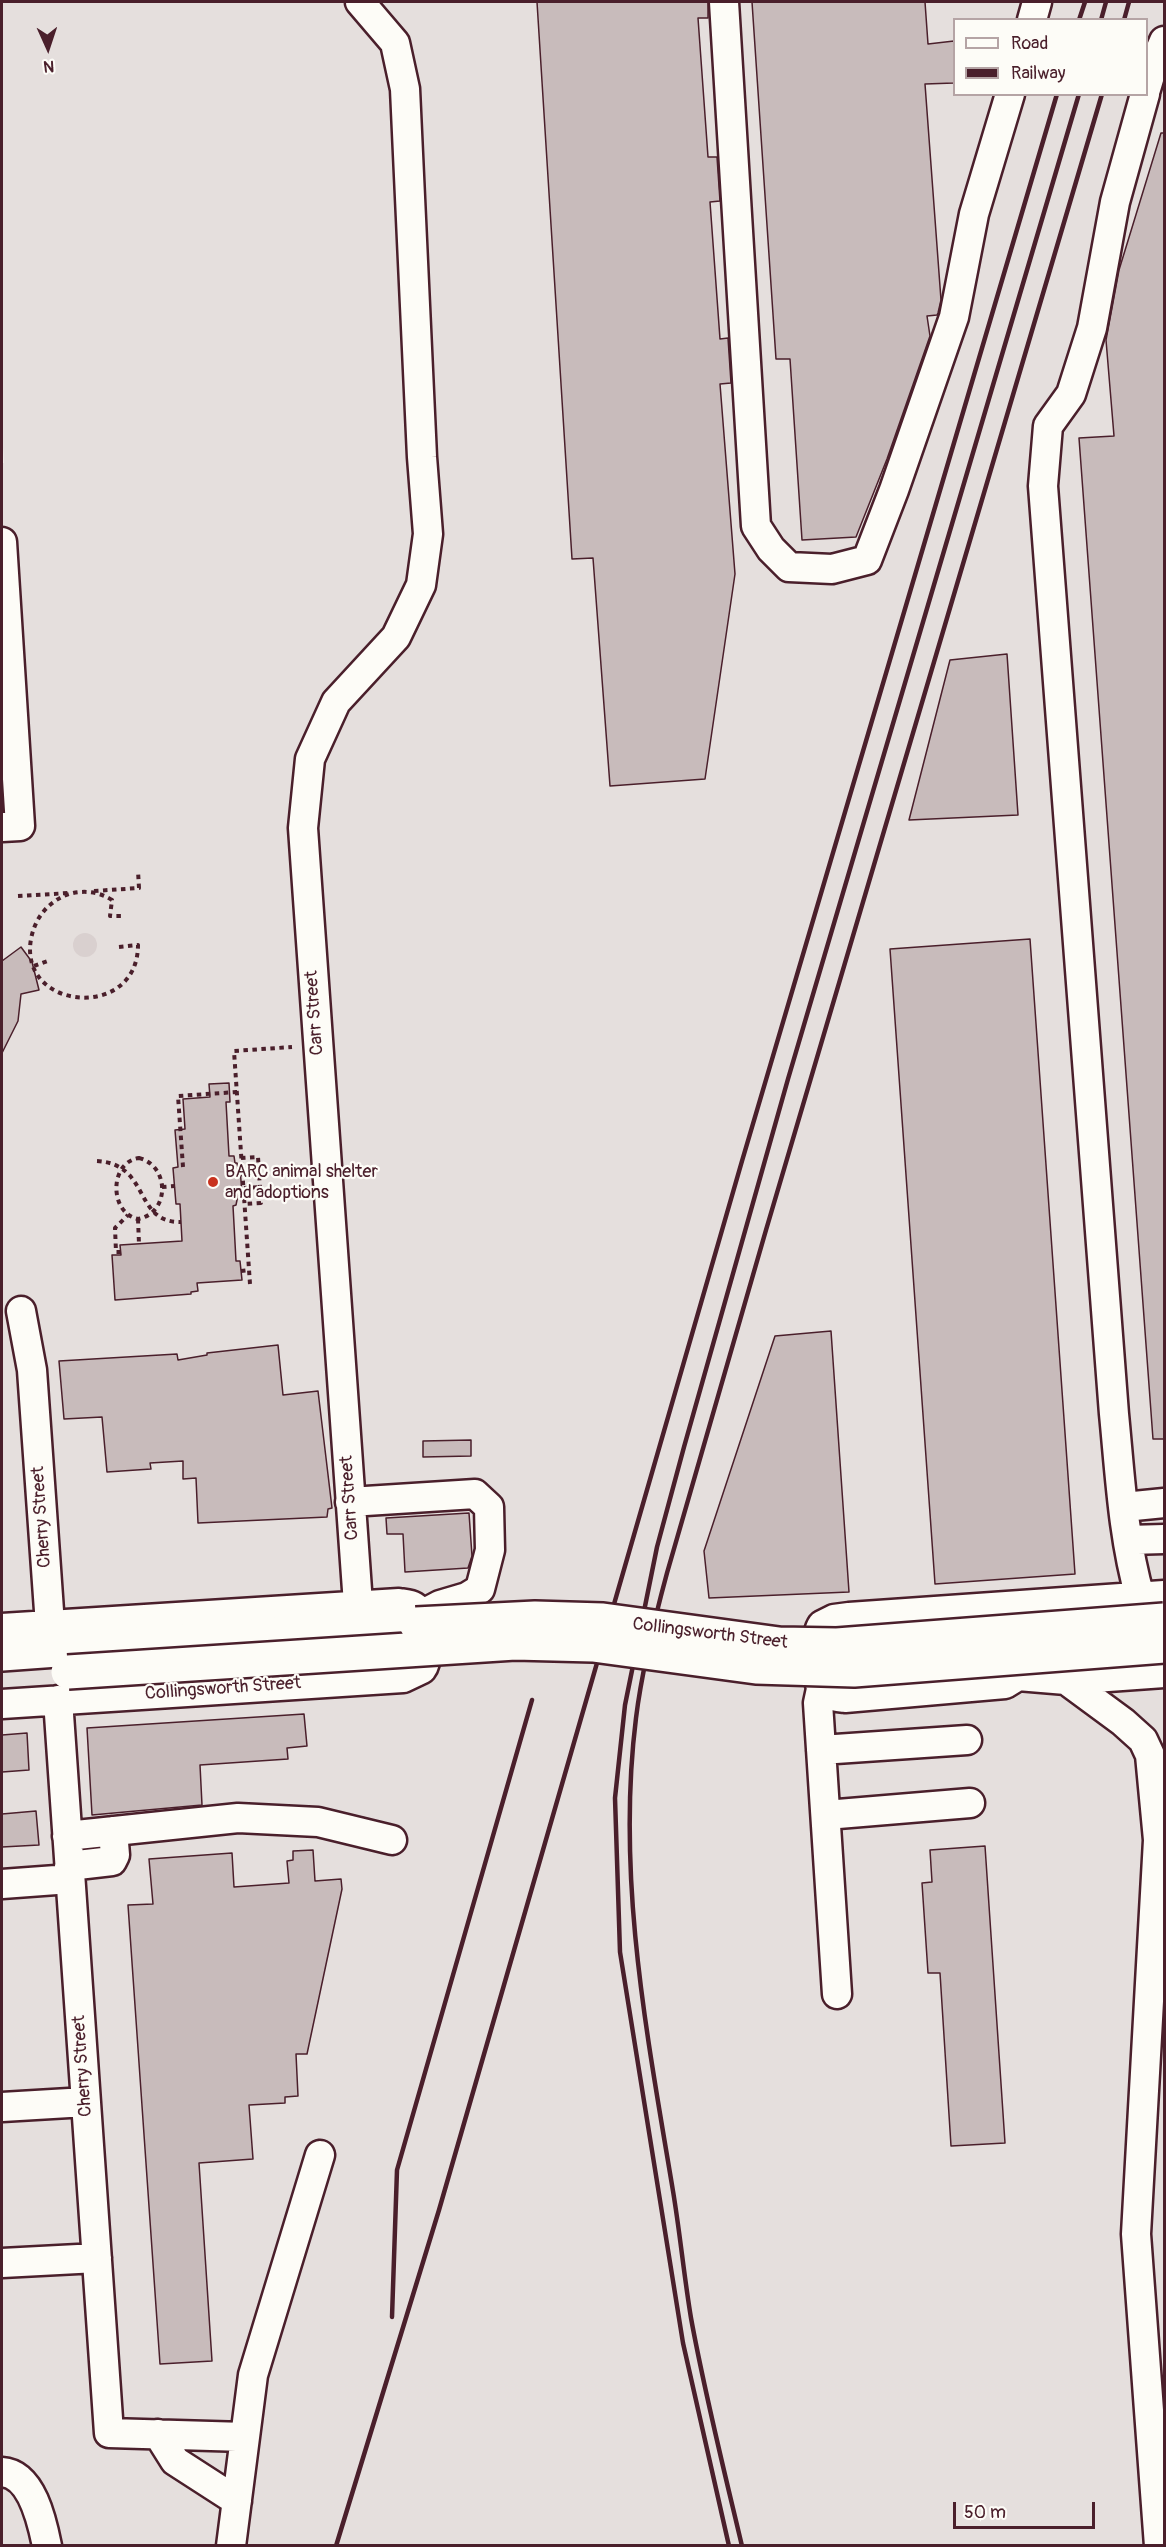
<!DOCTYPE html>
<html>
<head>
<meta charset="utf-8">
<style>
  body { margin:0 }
  #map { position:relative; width:1166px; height:2547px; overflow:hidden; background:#f2efeb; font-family:Pangolin,sans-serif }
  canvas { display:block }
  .frame { position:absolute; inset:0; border:3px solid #4a1f2b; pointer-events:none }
  .legend { position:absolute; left:953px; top:18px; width:195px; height:78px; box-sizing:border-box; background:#fdfcf7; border:2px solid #b5a4a5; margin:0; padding:8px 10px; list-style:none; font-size:18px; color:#4a1f2b }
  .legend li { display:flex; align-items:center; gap:12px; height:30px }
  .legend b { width:30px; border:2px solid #b5a4a5 }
  .north { position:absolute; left:18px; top:18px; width:60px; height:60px; -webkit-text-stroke:4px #fdfcf7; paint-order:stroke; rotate:177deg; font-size:16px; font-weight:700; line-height:24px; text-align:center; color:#4a1f2b }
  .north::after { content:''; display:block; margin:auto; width:21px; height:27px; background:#4a1f2b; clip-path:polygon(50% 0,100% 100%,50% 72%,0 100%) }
  .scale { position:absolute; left:953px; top:2502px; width:142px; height:27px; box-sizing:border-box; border:3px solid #4a1f2b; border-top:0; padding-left:8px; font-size:18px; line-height:21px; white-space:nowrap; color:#4a1f2b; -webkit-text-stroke:4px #fdfcf7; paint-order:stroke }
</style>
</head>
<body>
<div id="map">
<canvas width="1166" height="2547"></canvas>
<div class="frame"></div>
<ul class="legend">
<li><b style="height:8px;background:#fdfcf7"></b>Road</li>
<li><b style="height:8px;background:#4a1f2b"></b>Railway</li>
</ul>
<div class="north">N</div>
<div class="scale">50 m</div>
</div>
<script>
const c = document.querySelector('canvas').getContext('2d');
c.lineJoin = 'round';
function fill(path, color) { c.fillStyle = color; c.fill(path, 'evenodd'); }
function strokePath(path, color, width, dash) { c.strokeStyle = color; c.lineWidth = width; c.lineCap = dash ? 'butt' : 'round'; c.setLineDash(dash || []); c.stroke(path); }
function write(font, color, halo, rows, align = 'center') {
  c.font = font + ' Pangolin,sans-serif'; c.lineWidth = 4.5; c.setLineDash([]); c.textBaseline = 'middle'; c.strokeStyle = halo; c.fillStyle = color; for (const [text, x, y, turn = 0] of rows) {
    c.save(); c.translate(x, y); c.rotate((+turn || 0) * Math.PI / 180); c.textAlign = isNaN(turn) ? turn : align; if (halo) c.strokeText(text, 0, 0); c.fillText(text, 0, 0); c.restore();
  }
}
const built = new Path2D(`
  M2,2H1164V2545L2,2546V463H4L2,431ZM954,20H1146V94H954Z`);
const green = new Path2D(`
  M73 945a12 12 0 1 1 24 0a12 12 0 1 1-24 0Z`);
const building = new Path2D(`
  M537,2H708V18H698L708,157H717L720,201L710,202L720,339L728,338L731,383L720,384L735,574L705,779L610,786L593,558L572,559Z
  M752,2H925L928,44L954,41V83L925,84L941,300L938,313L937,315L927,316L930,336L887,459L856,537L802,540L790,359H776Z
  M1161,133H1164V1439H1153L1079,438L1114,436L1106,340L1119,270Z
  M1007,654L1018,815L909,820L950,660Z
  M1030,939L1075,1574L935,1584L890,949Z
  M21,947L32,962L39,990L21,994L18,1021L2,1053V961Z
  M229,1083L230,1102H226L229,1156H234L235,1163H237L238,1167H240L242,1195H238L236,1205L233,1206L236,1261H240L242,1280L197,1283L198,1291L191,1292V1294L115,1300L112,1255H121L120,1245L182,1241L180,1204H176L173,1168L178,1167L175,1130L185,1129L183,1099L210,1097L209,1084Z
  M831,1331L849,1592L709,1598L704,1551L775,1336Z
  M278,1345L283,1395L318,1391L332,1508L328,1509L327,1517L198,1523L196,1478L183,1479V1461L150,1463L151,1469L107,1472L102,1417L64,1419L59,1361L177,1354L178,1360L207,1355V1353Z
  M471,1440V1456L423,1457V1441Z
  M469,1513L472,1556L468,1568L405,1572L403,1534H387L386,1518Z
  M304,1714L307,1746L287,1748L288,1759L200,1765L202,1805L92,1815L87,1728Z
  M27,1733L29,1770L2,1772V1735Z
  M36,1811L39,1845L2,1847V1814Z
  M985,1846L1005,2143L951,2146L940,1973H928L922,1883L932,1882L930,1850Z
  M313,1850L315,1881L341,1879L342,1889L307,2054H296L298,2096L285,2097V2103L249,2105L253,2159L199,2163L212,2361L160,2364L128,1905L153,1904L149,1859L232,1853L234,1887L289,1883L287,1861L293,1860V1851Z`);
const path = new Path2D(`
  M94,891L139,888L138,871
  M18,896L69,893
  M119,947L138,945C138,1021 18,1011 31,939C34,923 42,910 55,901C72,889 95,889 112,900L110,916H125
  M34,966L48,961
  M139,1158C170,1166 170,1213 138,1219C109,1213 109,1162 139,1158Z
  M241,1158L258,1157L261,1203L244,1204
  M97,1161C151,1164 133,1223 181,1222
  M183,1167L178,1096L237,1092
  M243,1174L259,1173
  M162,1187L175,1186
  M244,1188L260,1187
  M138,1219L139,1244
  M121,1252H116L115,1228L128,1215
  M241,1271L249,1270
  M250,1284L234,1051L292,1047`);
const minor = new Path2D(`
  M724,2L756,526L771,549L789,567L832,569L867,560L894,490L954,317L974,214L1010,94
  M1032,20L1037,2
  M1146,89L1152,69L1164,41
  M2,542L20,826L2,827
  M21,1311L32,1370L50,1625
  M350,1502L475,1494L489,1507L490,1550L480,1589L467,1597L440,1605L421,1615
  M1124,1507L1164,1503
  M1129,1540L1164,1539
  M1140,1597C1123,1538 1120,1475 1114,1414L1043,486L1048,426L1071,394L1092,328L1115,202L1145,94
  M358,1604L303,828L310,759L336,702L396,637L421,585L428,534L422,457L405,89L395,43L360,2
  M1037,1604L1038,1623L1022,1669L1018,1676L1005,1684L845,1698C838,1697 828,1697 823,1690C815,1680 814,1636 822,1625L834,1619L849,1617L1164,1595
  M2,1628L399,1603C406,1604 412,1604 417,1609C426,1619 430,1659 422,1669L403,1678L2,1704
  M1018,1676L1066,1680L1164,1673
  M1066,1680L1123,1722L1143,1740L1150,1755L1158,1840L1136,2234L1159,2546
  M821,1689L818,1703L837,1994
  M58,1700L109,2433L245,2437
  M821,1750L967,1740
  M826,1815L970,1803
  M67,1836L238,1818L318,1822L392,1840
  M69,1866L112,1861L115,1855L113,1831
  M2,1884L70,1879
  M2,2107L86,2102
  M2,2263L97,2258
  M158,2434L175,2461L237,2501
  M2,2472C32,2474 42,2521 47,2546
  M231,2546L253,2375L320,2155`);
const major = new Path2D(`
  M2,1654L416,1624`);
const rail = new Path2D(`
  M1079,20L1085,2
  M1101,20L1106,2
  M1124,20L1129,2
  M392,2317L397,2170L532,1700
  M336,2546L439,2210L742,1161L1057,94
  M729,2546L683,2343L620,1952L615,1798L625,1705L657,1547L684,1447L788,1079L1079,94
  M742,2546C724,2470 705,2395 691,2318C684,2276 680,2233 673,2191C647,2035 616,1877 636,1718C642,1669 654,1621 667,1573L766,1230L1102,94`);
const majorBridge = new Path2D(`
  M416,1624L535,1618L603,1620L779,1644L837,1645L1164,1620
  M68,1672L515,1643L593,1645L756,1667L854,1670L1164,1646`);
const markers = [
  [213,1182,6,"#c8321e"]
];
const streetNames = [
  ["Carr Street",315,1013,-94],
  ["Carr Street",350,1498,-94],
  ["Cherry Street",42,1517,-94],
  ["Collingsworth Street",710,1634,7],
  ["Collingsworth Street",223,1689,-4],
  ["Cherry Street",83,2066,-94]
];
const poiNames = [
  ["BARC animal shelter",225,1172],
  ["and adoptions",225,1193]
];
fill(built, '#e5dfdd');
fill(green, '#d9d0cf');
fill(building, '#c8bbbb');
strokePath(building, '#4a1f2b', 1.5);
strokePath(minor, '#4a1f2b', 33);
strokePath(major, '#4a1f2b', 38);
strokePath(path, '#4a1f2b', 4, [4.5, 4.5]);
strokePath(minor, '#fdfcf7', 28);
strokePath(major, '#fdfcf7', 33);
strokePath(rail, '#4a1f2b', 4.5);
strokePath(majorBridge, '#4a1f2b', 38, []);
strokePath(majorBridge, '#fdfcf7', 33);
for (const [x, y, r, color] of markers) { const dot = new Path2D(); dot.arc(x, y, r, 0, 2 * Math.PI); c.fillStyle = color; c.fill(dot); strokePath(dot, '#fdfcf7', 2); }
write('18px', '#4a1f2b', '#fdfcf7', streetNames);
write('18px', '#4a1f2b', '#fdfcf7', poiNames, 'left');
</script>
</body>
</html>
